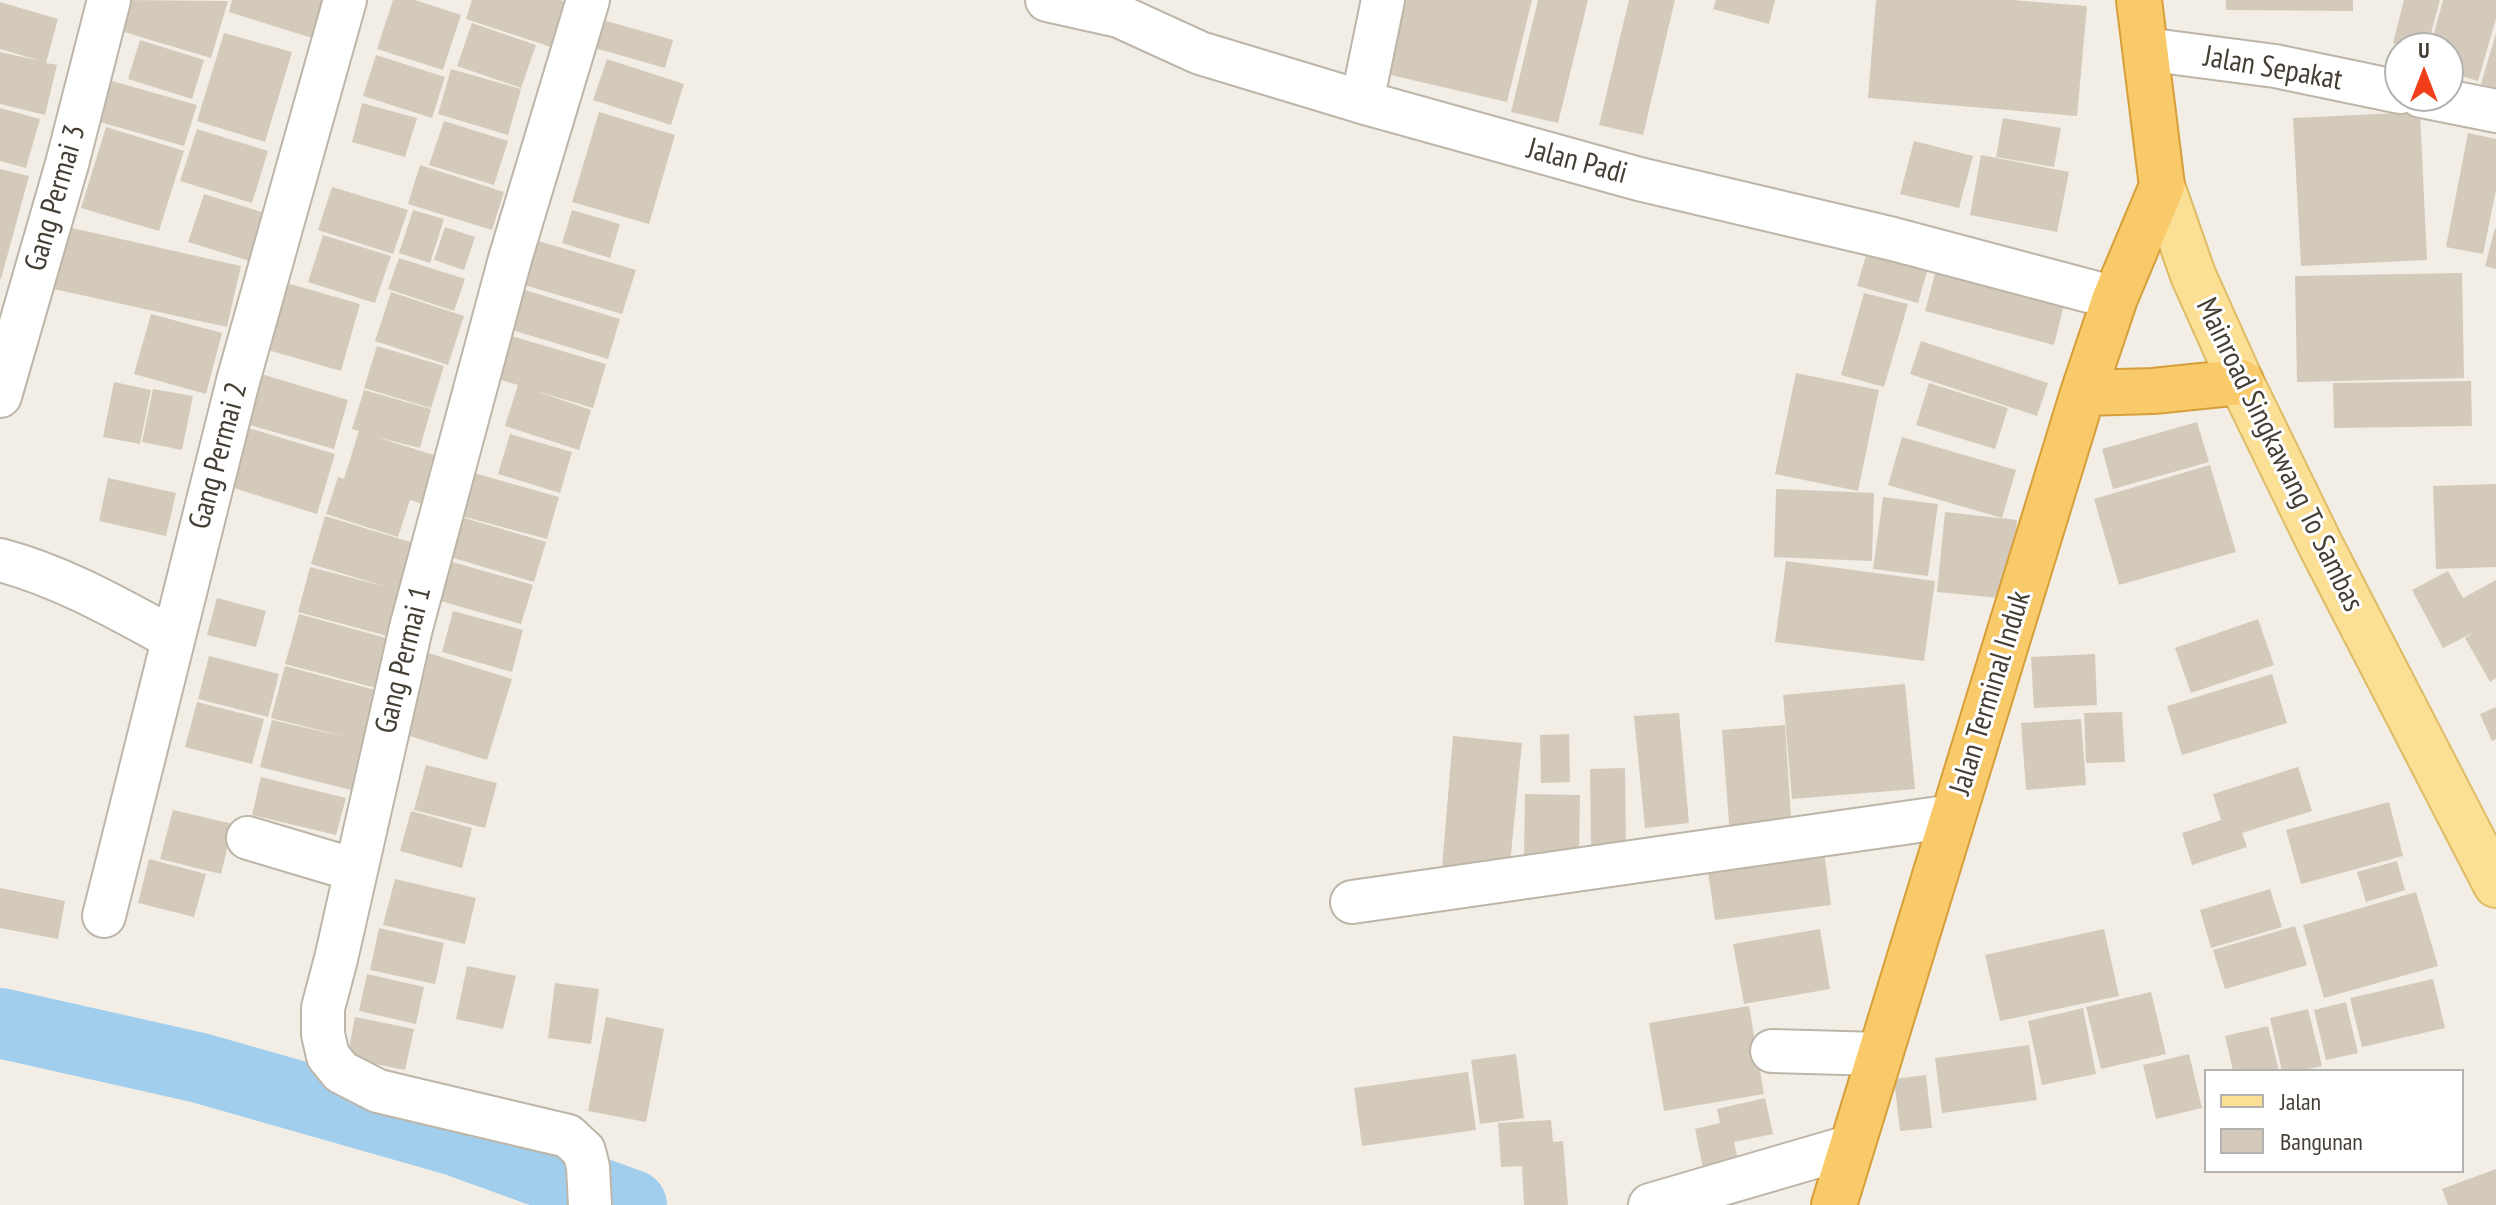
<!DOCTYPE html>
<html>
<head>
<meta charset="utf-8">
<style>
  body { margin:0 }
  #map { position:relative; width:2496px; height:1205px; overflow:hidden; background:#f2eee5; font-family:"PT Sans Narrow",sans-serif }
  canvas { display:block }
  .legend { position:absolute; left:2204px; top:1069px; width:260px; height:104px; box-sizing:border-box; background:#fff; border:2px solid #b4b2ae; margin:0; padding:10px 14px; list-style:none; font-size:24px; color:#443e35 }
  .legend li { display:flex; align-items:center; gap:16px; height:40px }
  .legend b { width:40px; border:2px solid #b4b2ae }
  .north { position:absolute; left:2384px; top:32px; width:80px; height:80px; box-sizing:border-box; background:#fff; border:2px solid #b4b2ae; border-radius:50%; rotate:0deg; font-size:22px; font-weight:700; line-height:32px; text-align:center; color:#443e35 }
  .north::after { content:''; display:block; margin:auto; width:28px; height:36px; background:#f13f1c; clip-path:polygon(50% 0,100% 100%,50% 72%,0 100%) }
</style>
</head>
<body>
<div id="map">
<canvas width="2496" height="1205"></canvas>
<ul class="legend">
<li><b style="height:10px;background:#fadf95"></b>Jalan</li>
<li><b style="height:22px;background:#d3cabb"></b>Bangunan</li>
</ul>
<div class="north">U</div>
</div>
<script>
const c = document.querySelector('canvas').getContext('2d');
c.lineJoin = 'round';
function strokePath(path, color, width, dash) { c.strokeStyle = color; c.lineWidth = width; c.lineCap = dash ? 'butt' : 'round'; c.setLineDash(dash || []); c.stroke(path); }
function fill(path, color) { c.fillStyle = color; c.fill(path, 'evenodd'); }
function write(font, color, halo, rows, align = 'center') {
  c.font = font + ' "PT Sans Narrow",sans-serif'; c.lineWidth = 6; c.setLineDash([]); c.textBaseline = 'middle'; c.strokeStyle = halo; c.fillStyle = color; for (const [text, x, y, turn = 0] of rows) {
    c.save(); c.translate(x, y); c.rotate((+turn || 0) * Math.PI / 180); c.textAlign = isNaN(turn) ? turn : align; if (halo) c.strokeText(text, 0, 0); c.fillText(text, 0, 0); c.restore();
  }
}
const river = new Path2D(`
  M0,1023L200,1068L456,1141L632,1205`);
const building = new Path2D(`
  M122,0L228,1L211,58L114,29Z
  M232,0H324L312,38L229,12Z
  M393,0H415L461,15L443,70L377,49Z
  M472,0H560L570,3L554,48L466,19Z
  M1395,0H1532L1507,102L1378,72Z
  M1538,0H1588L1558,123L1511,112Z
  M1629,0H1675L1643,135L1599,125Z
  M1716,0H1775L1769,24L1713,9Z
  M1876,0H2012L2087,6L2077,116L1868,98Z
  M2226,0H2353V11L2226,10Z
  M2404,0H2440L2427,48H2411L2393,43Z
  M2443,0H2496V19L2478,81L2448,72V48H2430Z
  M0,2L58,19L46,63L57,65L45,115L0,104V52L41,61L0,49Z
  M600,19L673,40L665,68L591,47Z
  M472,23L536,45L521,88L457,66Z
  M224,33L292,52L265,142L197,121Z
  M2496,33V88L2481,84Z
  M140,40L204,60L192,99L128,79Z
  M376,55L445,77L432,118L363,96Z
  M607,59L684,84L671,125L593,100Z
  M451,69L521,89L508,135L438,114Z
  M98,77L197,105L184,146L86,118Z
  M362,103L417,118L405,157L352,142Z
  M0,108L40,119L26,168L0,161Z
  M599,112L675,135L649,224L572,202Z
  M2420,112L2427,260L2301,266L2293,118Z
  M2003,118L2061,128L2054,167L1996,157Z
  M444,121L508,141L494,185L429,165Z
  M106,127L184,151L159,231L81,208Z
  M197,129L268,151L252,203L180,181Z
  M2468,133L2496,139V190L2483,254L2446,247Z
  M1914,141L1973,156L1959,208L1900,194Z
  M1981,155L2069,172L2057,232L1970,215Z
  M420,165L504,192L492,230L408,204Z
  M0,169L29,176L1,279H0Z
  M332,187L408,210L393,254L318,230Z
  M204,194L271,215L256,263L188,242Z
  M413,210L444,219L430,263L399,253Z
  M572,210L620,224L610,258L562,243Z
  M63,226L241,266L227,327L49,288Z
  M445,227L475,237L464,270L434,260Z
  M2495,228L2496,229V269L2485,266Z
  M323,235L391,256L375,303L308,282Z
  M535,240L636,270L622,314L521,284Z
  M1869,245L1930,261L1918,303L1857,286Z
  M399,258L465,279L454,311L388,289Z
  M1938,263L2066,296L2054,345L1925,311Z
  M2462,273L2464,378L2297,382L2295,276Z
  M280,281L360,304L341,371L261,348Z
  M525,290L620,319L608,359L512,330Z
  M391,292L464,316L448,365L375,341Z
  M1864,293L1908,304L1884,387L1841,375Z
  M151,314L222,333L206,394L134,374Z
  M505,334L606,364L593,408L533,390L591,410L579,450L505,426L518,385L491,377Z
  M1921,341L2048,383L2037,416L1910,374Z
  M377,346L444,366L431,408L364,388Z
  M1796,373L1879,390L1858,491L1775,474Z
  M261,374L348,400L334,449L246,424Z
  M2471,381L2472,426L2334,428L2333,383Z
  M114,382L151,390L140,444L103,437Z
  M1929,383L2008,408L1995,449L1916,425Z
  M153,389L193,396L182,450L142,442Z
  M364,390L431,409L420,448L376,437L447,459L432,507L410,500L398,537L326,514L338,477L344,479L359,431L352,429Z
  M2197,422L2209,462L2113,489L2102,449Z
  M242,426L335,454L317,514L224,485Z
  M510,434L572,452L560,493L498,474Z
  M1902,437L2016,470L2002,518L1888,485Z
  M2210,465L2236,552L2119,585L2094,499Z
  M467,471L559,497L547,539L454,514Z
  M108,478L176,493L166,536L99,521Z
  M2496,484V567L2436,569L2433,486Z
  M1776,489L1874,493L1872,561L1774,557Z
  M1883,497L1938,504L1928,576L1873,569Z
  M1945,512L2017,520L2009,599L1937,592Z
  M325,516L420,545L395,638L298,612L310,567L387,587L311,564Z
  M458,516L546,542L534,582L447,556Z
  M449,561L533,585L521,624L437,600Z
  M1786,561L1935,581L1924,661L1775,642Z
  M2448,571L2463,598L2496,580V678L2490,682L2465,638L2474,632L2443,648L2412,590Z
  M217,598L266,611L256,647L207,635Z
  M453,611L523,630L512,672L442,652Z
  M299,614L393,640L380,689L285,664Z
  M2258,619L2274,665L2191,693L2175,648Z
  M422,651L512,679L487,760L397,732Z
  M2095,654L2097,705L2034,708L2031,657Z
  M209,656L279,674L268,717L198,699Z
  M285,666L379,691L351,790L260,767L272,720L351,738L271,718Z
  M2272,674L2287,723L2182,755L2167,706Z
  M1905,684L1915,789L1792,799L1783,695Z
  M197,702L264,719L252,764L185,747Z
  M2496,707V739L2492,741L2480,714Z
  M2122,712L2125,762L2086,763L2084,713Z
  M1679,713L1689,823L1645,828L1634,716Z
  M2081,719L2086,785L2026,790L2021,723Z
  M1785,725L1792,832L1730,836L1722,730Z
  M1569,734L1570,782L1541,783L1540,735Z
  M1453,736L1522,743L1509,874L1442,867Z
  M426,765L497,783L485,828L414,810Z
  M2298,767L2312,811L2242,833L2247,847L2192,865L2182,833L2221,820L2213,794Z
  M1625,768L1626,850L1591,851L1590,769Z
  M261,777L346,798L336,835L252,815Z
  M1525,794L1580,795L1579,857L1524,856Z
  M2389,802L2403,856L2301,884L2286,830Z
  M173,810L233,824L221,874L160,859Z
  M411,811L472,828L462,868L400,851Z
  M1823,844L1831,905L1715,920L1706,858Z
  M149,859L206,874L194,917L138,903Z
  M2397,861L2405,890L2366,902L2357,872Z
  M395,879L476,898L465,944L383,925Z
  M0,888L65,901L58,939L0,928Z
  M2270,889L2282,927L2211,948L2200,910Z
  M2416,892L2438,966L2324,998L2303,925Z
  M2295,926L2307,965L2225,989L2213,950Z
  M379,928L444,943L435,984L370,970Z
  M1820,929L1830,989L1744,1004L1733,944Z
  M2104,929L2119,996L2000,1021L1985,955Z
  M467,966L516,976L503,1029L456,1019Z
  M367,974L424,987L416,1024L359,1011Z
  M2433,979L2445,1028L2362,1047L2350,998Z
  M555,983L599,989L591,1044L548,1038Z
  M2151,992L2166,1054L2101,1069L2086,1007Z
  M2346,1002L2358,1053L2326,1060L2314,1010Z
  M1749,1006L1764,1094L1664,1111L1649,1023Z
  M2083,1008L2096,1074L2042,1085L2028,1021Z
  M2308,1009L2322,1066L2300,1071H2282L2270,1018Z
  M355,1017L414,1029L405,1070L347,1058Z
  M606,1017L664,1029L646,1122L588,1111Z
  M2268,1026L2279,1071H2233L2225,1036Z
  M2029,1045L2037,1100L1942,1113L1935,1058Z
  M1516,1054L1524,1118L1480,1124L1471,1060Z
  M2189,1054L2202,1108L2156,1119L2143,1065Z
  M1468,1072L1476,1130L1362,1146L1354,1088Z
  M1926,1075L1932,1128L1900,1131L1894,1079Z
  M1765,1098L1773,1134L1734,1142L1739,1165L1704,1173L1695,1129L1720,1123L1717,1109Z
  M1551,1120L1553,1142L1563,1141L1568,1205H1524L1522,1166L1501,1167L1498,1123Z
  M2496,1169V1205H2448L2442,1189Z`);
const minor = new Path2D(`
  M588,0L510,259L411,628L336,959L323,1008V1034L328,1056L341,1072L378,1091L568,1136L584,1151L588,1167L590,1205
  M1047,0L1119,16L1200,53L1362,102L1639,179L1893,239L2115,298
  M2145,49L2275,66L2400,92
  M2421,96L2496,111
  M1362,102L1383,0
  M0,396L67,164L109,0
  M0,560C61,576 117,608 172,638
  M248,838L355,870
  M1352,902L1953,816
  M104,916L238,381L345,0
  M1772,1051L1880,1054
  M1650,1205L1852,1146`);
const major = new Path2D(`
  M2162,186L2193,275L2241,382L2321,546L2496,885`);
const highway = new Path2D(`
  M2083,393L2153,391L2241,382
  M1834,1205L2083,393L2115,298L2162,186L2139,0`);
const streetNames = [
  ["Jalan Sepakat",2273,69,10],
  ["Jalan Padi",1577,162,15],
  ["Gang Permai 3",56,198,-74],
  ["Mainroad Singkawang To Sambas",2279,455,64],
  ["Gang Permai 2",219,456,-75],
  ["Gang Permai 1",404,660,-76],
  ["Jalan Terminal Induk",1991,693,-73]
];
strokePath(river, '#a2ceed', 70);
fill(building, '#d3cabb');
strokePath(minor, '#bdb6a8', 46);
strokePath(major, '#debc66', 48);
strokePath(highway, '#d79f3a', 48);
strokePath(minor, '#fff', 42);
strokePath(major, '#fadf95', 44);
strokePath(highway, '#f8ca69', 44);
write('30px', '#443e35', '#fff', streetNames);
</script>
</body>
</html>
